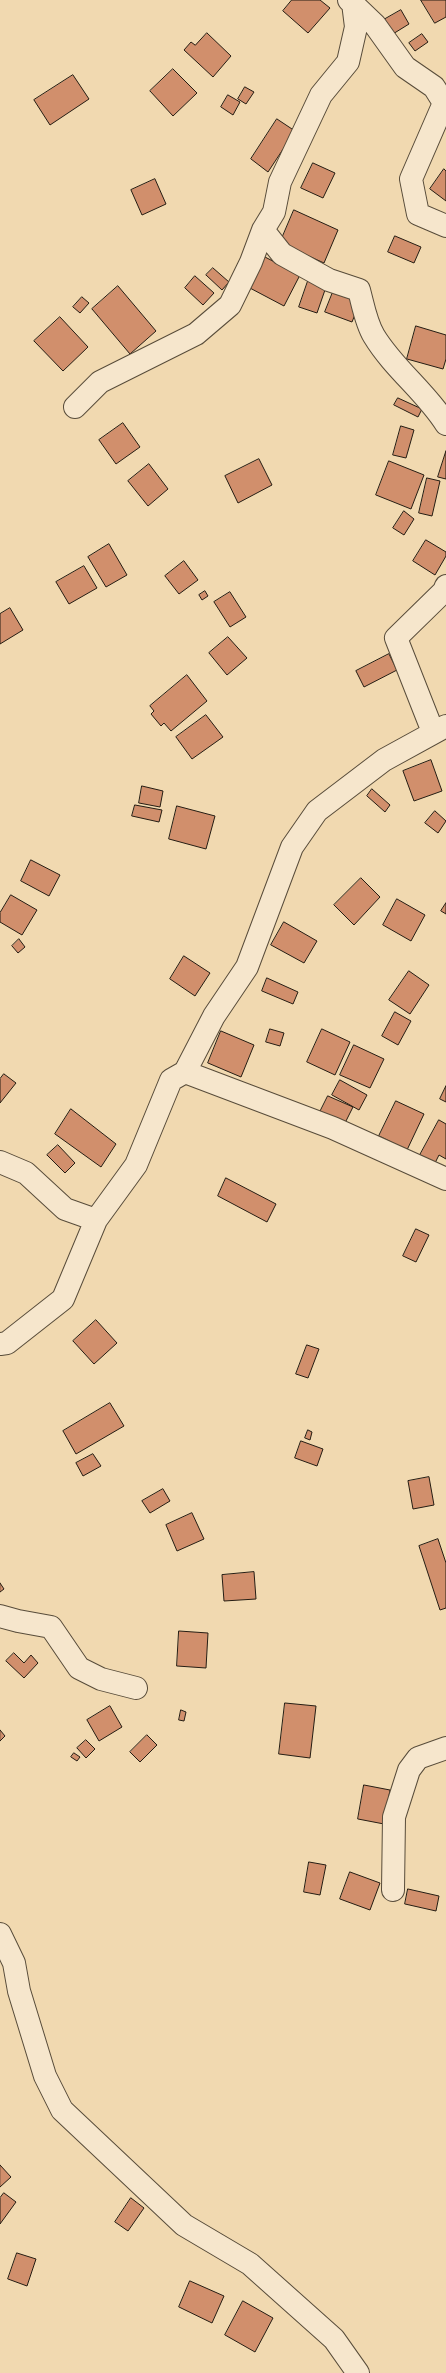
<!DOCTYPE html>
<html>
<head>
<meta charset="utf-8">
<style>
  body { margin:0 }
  canvas { display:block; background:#f1d9b0 }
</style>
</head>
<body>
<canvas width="446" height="2373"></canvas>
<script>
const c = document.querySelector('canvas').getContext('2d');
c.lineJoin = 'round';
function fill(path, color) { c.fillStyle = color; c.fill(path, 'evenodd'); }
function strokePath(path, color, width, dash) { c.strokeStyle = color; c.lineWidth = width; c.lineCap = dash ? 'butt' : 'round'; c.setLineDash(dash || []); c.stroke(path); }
const building = new Path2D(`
  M292,0H320L330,8L308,33L283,11Z
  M421,0H446V17L435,23Z
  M401,10L409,24L388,37L380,22Z
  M207,33L231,56L213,77L184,50L191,42L195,45Z
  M422,34L428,42L415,51L409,43Z
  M173,69L197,93L173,116L150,91Z
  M73,75L89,99L50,125L34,100Z
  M245,87L254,92L246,104L238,99Z
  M228,95L240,102L233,115L221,107Z
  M277,119L295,131L268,172L251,159Z
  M313,163L335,173L323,198L301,188Z
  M444,169L446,171V201L430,189Z
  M155,179L166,204L142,215L131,190Z
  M294,210L338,230L324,263L280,243Z
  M395,236L421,247L414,263L388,252Z
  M263,256L300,275L284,306L248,287Z
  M213,268L229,282L222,290L206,275Z
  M195,276L214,293L203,305L185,288Z
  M308,281L326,287L317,313L299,307Z
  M118,286L156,331L130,354L92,309Z
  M333,292L360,302L352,322L325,312Z
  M82,297L89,303L80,313L73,307Z
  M60,317L88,347L63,371L34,341Z
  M416,326L446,335V359L443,369L407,359Z
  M398,398L422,409L418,417L394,405Z
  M123,423L140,447L116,464L99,440Z
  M401,426L414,430L406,458L393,455Z
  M446,451V479L438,477Z
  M259,459L272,485L238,503L225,476Z
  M389,461L424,475L411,509L376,495Z
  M149,464L168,489L148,506L128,481Z
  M427,478L440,481L432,516L419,513Z
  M404,511L414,519L404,535L393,528Z
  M426,540L446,552V556L435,575L413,561Z
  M109,544L127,575L106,587L88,557Z
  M184,561L198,580L179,594L165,576Z
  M84,566L97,588L69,604L56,582Z
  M205,591L208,596L202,600L199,595Z
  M230,592L246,617L230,627L214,602Z
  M10,608L23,630L0,644V614Z
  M228,637L247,658L227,675L209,653Z
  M389,654L397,670L364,687L356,671Z
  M187,675L207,701L171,731L164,723L161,726L151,714L154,711L150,706Z
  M206,715L223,737L192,759L176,737Z
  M431,760L442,791L414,801L403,771Z
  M142,786L163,791L160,807L139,803Z
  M372,789L390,805L385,812L367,796Z
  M135,805L162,810L159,822L132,816Z
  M177,806L215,816L206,849L169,839Z
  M435,811L446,821L438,833L425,823Z
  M31,860L60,875L49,896L21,881Z
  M361,878L380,897L354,925L334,905Z
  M11,895L37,910L22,935L0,922V913Z
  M397,899L425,915L411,941L383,925Z
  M446,903V914L441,911Z
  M284,922L317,941L304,963L271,945Z
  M19,939L25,947L18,953L12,946Z
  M184,956L210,973L195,996L170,979Z
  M409,971L429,985L410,1014L389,1000Z
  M267,978L298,992L293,1004L262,991Z
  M395,1012L411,1021L398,1045L382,1036Z
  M270,1029L284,1033L280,1046L266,1042Z
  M322,1029L350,1042L335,1075L307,1062Z
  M221,1031L254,1045L241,1077L208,1063Z
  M354,1045L384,1059L370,1088L340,1075Z
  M4,1074L16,1083L0,1103V1079Z
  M340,1080L367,1095L359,1110L332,1095Z
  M446,1086V1102L440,1099Z
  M328,1096L353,1107L345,1123L320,1112Z
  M396,1101L424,1114L407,1150L379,1136Z
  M71,1109L116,1144L101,1167L55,1134Z
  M439,1120L446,1124V1159L439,1155L435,1163L420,1155Z
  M58,1145L75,1163L65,1173L47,1155Z
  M226,1178L276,1204L267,1222L218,1196Z
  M416,1229L429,1235L416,1262L403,1256Z
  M96,1320L117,1343L94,1364L73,1341Z
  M307,1345L319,1349L308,1378L296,1374Z
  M110,1403L124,1426L76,1454L63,1431Z
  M308,1430L312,1432L310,1440L305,1438Z
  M301,1441L323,1449L317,1466L295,1458Z
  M93,1454L101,1466L83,1476L76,1463Z
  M429,1477L434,1505L413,1509L408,1481Z
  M163,1489L170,1501L150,1513L142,1501Z
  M192,1513L204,1539L177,1551L166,1525Z
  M438,1539L446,1563V1608L440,1610L419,1546Z
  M254,1572L256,1599L224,1601L222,1575Z
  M0,1583L4,1589L0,1592Z
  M179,1631L208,1633L206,1668L177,1666Z
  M14,1653L24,1663L31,1655L38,1663L24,1678L6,1661Z
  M285,1703L316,1706L310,1758L279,1754Z
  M110,1706L122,1727L99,1741L87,1720Z
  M181,1710L186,1712L184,1721L179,1720Z
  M0,1730L5,1736L0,1741Z
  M147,1735L157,1745L140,1762L130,1752Z
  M86,1740L95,1749L86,1758L77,1748Z
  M74,1753L80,1757L77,1761L71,1757Z
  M364,1785L390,1790L384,1824L358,1819Z
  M309,1862L326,1865L320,1895L304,1892Z
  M350,1872L380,1883L370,1910L340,1899Z
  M408,1889L439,1896L436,1911L405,1904Z
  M0,2165L11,2177L0,2187Z
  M4,2193L16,2202L0,2224V2198Z
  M131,2198L144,2208L128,2231L115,2222Z
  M17,2253L36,2259L27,2286L8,2279Z
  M190,2281L224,2296L212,2323L179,2307Z
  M243,2301L273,2318L255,2352L225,2335Z`);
const street = new Path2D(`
  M349,0L375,25L405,67L434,87L444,103L411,179L418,214L446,226
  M263,230L282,254L329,280L359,290C363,305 366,323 374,336C394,369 426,392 446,424
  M75,407L100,382L196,334L230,305L251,262L263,230L274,212L280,182L321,95L348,62L356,27L353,3
  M433,732L396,638L444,591L446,586
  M185,1072L333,1128L446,1179
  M0,1162L26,1173L65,1209L96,1220
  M0,1344L7,1343L63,1299L96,1220L136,1165L171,1080L185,1072L214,1016L247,967L292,847L317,811L384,760L446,726
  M0,1616L18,1621L51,1627L79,1668L101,1679L136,1688
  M393,1890L394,1817L409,1770L418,1758L446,1748
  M0,1934L14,1963L19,1991L45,2076L62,2110L184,2225L250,2264L334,2339L358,2373`);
fill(building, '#d18f6c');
strokePath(building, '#251d13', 1);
strokePath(street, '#584c3a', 24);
strokePath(street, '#f6e6cc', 22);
</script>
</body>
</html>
